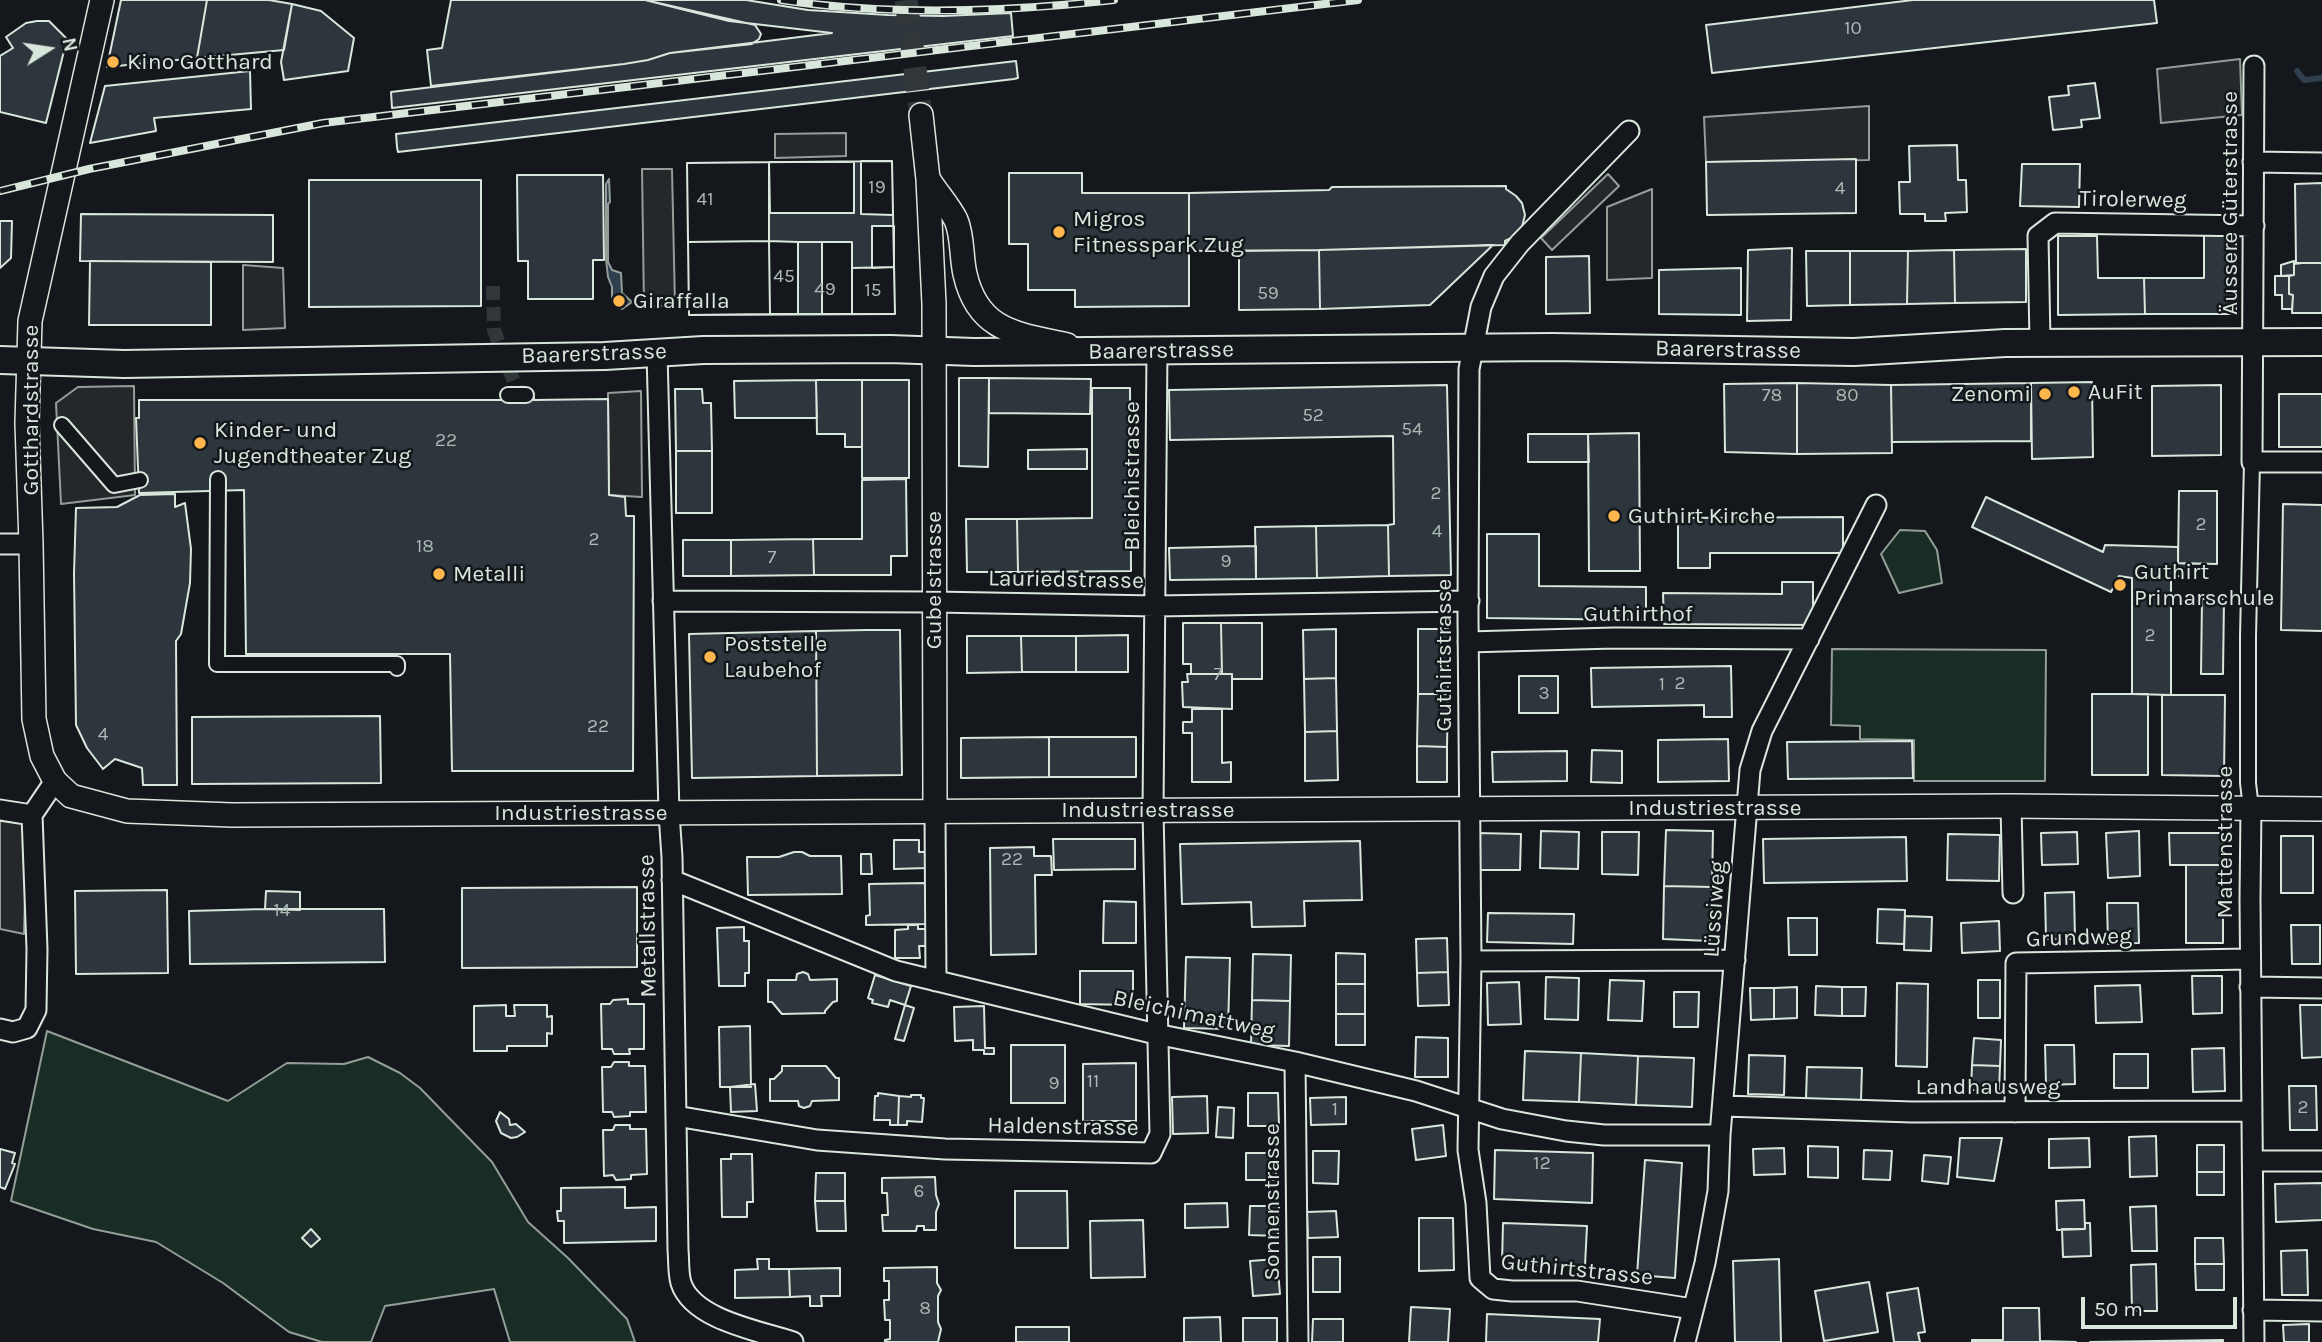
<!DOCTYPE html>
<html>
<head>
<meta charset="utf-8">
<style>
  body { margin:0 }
  #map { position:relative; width:2322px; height:1342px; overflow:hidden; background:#14181c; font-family:Karla,sans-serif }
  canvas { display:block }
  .north { position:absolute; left:14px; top:14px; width:70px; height:70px; -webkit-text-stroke:5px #14181c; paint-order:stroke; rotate:78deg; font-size:19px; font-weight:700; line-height:28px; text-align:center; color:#d8e6dc }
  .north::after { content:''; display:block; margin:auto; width:24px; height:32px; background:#d8e6dc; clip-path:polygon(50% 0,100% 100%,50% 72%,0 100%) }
  .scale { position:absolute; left:2081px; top:1297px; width:156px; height:32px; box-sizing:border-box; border:4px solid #d8e6dc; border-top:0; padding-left:9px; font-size:21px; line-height:24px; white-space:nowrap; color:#d8e6dc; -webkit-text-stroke:5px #14181c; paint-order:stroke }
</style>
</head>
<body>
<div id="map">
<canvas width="2322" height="1342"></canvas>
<div class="north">N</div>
<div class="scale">50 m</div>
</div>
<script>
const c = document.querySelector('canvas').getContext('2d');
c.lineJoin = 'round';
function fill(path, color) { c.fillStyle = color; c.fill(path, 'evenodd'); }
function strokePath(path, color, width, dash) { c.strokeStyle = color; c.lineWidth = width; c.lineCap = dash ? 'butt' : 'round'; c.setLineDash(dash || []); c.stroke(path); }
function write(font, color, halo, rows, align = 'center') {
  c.font = font + ' Karla,sans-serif'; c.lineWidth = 5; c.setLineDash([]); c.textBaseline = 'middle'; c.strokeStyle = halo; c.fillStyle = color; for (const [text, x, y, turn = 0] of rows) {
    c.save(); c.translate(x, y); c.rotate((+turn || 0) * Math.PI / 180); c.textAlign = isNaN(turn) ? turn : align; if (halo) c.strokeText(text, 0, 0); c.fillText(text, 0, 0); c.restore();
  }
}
const green = new Path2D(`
  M1900,530L1925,531L1937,550L1942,583L1899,593L1881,554Z
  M1832,649L2046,650L2045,781H1914V740L1860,739V726L1831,725Z
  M47,1031L228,1101L287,1063L344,1064L368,1057L400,1073L420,1088L492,1162L528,1222L568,1258L627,1319L635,1342H510L494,1289L385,1306L371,1342H322L289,1332L223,1283L156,1242L93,1229L11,1201Z`);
const parking = new Path2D(`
  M2240,59L2242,115L2161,123L2157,69Z
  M1869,106V160L1706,162L1704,117Z
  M846,133V156L775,158V134Z
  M642,169H672L675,305L644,307Z
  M1608,174L1619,186L1552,250L1541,238Z
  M1652,189V278L1607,280V207Z
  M243,265L283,268L285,328L243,330Z
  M134,386L135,495L61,504L56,403L78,387Z
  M641,391L642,497L609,495L608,393Z
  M0,820L27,824L24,934L0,929Z`);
const water = new Path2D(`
  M609,179L610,202L608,204V262L612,270L621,273L622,293L632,302L622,309L612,302V287L608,277L606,259V184Z`);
const stream = new Path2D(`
  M2297,71L2304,80L2322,78`);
const building = new Path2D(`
  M121,0H207L197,58L107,67Z
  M207,0H269L292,4L284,50L197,58Z
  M451,0H645L755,25L761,34L759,39L752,44L670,53L648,60L624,64L431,86L427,50L442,48Z
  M645,0H746L808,10L888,15L943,16L1011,13L1013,36L392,108L391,92L624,64L648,60L670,53L832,33L729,21Z
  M1913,0H2154L2157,23L1712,73L1706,25Z
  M292,4L321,11L354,38L348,71L284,80L281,62Z
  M37,21H49L67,39L46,123L0,112V56L13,48L6,37L26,23Z
  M1016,61L1018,78L1014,79L398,152L397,147L396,134Z
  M250,71L251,109L154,118L156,131L90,143L105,86Z
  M2095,83L2100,118L2081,120L2082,127L2053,130L2049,97L2069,95L2068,86Z
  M1957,145L1958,180H1966L1967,212L1945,213L1946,221H1925V214H1900L1899,182H1910L1909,146Z
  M1856,159V213L1707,215L1706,162Z
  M861,161H892L893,215L861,214Z
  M892,161L895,314L689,315L687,163Z
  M769,162V241L688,242L687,163Z
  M769,162H854V213H770Z
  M2022,164H2080L2079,207L2020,206Z
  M1009,173H1082V193H1189V306L1075,307V290H1028V244H1009Z
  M517,175H603L604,260H593V299H528V261H518Z
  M309,180H481V306L309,307Z
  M2322,183V263H2296L2295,184Z
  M1506,186V189L1516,196L1522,203L1525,215L1522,227L1515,236L1505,241V245L1319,250L1189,251V193L1329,190L1332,187Z
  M81,214L273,215V262L80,261Z
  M0,221H12L11,258L0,268Z
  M872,226H894V267L872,268Z
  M2236,234V314H2145L2144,278H2204V235Z
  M2058,236H2097L2098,278H2144L2145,314L2058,315Z
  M769,241L770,314L689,315L688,242Z
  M769,241L798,242V314H770Z
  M798,242H852V314H798Z
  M798,242H822V314H798Z
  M1493,245L1430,305L1320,309L1319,250Z
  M1792,248L1791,320L1747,321L1748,250Z
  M2026,249V302L1955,303L1954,250Z
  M1319,250L1320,309L1239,310V251Z
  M1954,250L1955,303L1907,304L1908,251Z
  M1806,251H1850V305L1807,306Z
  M1850,251H1908L1907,304L1850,305Z
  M1589,256L1590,313L1546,314V257Z
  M90,261L211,262V325H89Z
  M2294,261V275L2281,276V265Z
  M2302,263H2322V313H2292L2293,295L2289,294V276L2294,275V264Z
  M894,267L895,314H852V268Z
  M1741,268V315L1659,314V270Z
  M2275,276H2289V294L2293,295L2292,309H2282V295H2275Z
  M959,378H989L988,467L959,466Z
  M989,378L1091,379L1090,414L989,413Z
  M816,380H862V447H845V434H817Z
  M816,380L817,418H735L734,381Z
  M862,380H909V478H862Z
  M2092,382L2093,457L2032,459L2031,383Z
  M1797,383V454L1725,452L1724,384Z
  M1797,383L1891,385L1892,453L1797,454Z
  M2031,383V441L1892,442L1891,385Z
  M1447,385L1451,575L1389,576L1388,525L1394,524L1393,436L1170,440L1169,390Z
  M2221,385V455L2152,456V386Z
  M1092,388H1130L1131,571L1018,572L1017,519L1092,518Z
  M675,389H702L703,403H711L712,451H676Z
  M533,393L534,400L608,399L609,495L625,497L626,516H634L633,771H452L450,654H246L244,490L139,493L136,418H139V400H509L508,394Z
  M2279,394H2322V447H2279Z
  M1639,433L1640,571H1589L1588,434Z
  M1528,434H1588L1589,462H1528Z
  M1087,449V469H1028V450Z
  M676,451H712V513H676Z
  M906,479L907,556H891V575H814L813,539H862V480Z
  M2179,491H2217V564L2178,563Z
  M175,494V507L185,503L191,549L190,583L181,634L176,641L177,785H143L142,768L115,759L103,769L87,748L76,725L74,573L76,508L117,507L140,495Z
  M1986,497L2103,552L2105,545L2178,547V563L2189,564V575L2171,577V695L2132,694V578L2119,576L2111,592L1972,527Z
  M2283,504L2322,505V631L2281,630Z
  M1843,517V553H1710V568H1678V518Z
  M966,519H1017L1018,572H967Z
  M1388,525L1389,576L1317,578L1316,526Z
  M1316,526L1317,578L1256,579L1255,527Z
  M1487,534H1539V586L1646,587V620L1487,618Z
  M813,539L814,575L731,576V540Z
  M683,540H731V576H683Z
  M1256,546V579L1170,580L1169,548Z
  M1782,582H1813V625L1664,624L1663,593L1782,594Z
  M2202,599H2224L2223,674H2201Z
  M1183,623H1221L1222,674H1191V664H1183Z
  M1221,623H1262V679H1232V674H1222Z
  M1336,629V678L1304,679L1303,630Z
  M1418,629H1448V694H1418Z
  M867,630H900L902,775L817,776L816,631Z
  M816,631L817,776L692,778L689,634Z
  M1128,635V672H1076V636Z
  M967,636H1021L1022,672L967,673Z
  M1021,636H1076V672H1022Z
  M1731,666L1732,717H1704V705L1592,707L1591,668Z
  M1187,674H1232V709L1183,707L1182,682H1188Z
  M1519,676H1558V713H1519Z
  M1336,678L1337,731L1305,732L1304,679Z
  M1418,694H1448L1447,747L1417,746Z
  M2092,694H2148V775H2092Z
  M2162,695H2225L2224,776L2162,775Z
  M1192,709H1222V763L1231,762V782H1192V733H1183V722H1192Z
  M380,716L381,783L192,784V717Z
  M1337,731L1338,780L1305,781V732Z
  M1049,737H1136V777H1049Z
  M1049,737V777L961,778V738Z
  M1728,739L1729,781L1658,782V740Z
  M1912,741L1913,778L1788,779L1787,742Z
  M1417,746L1447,747V782H1417Z
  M1592,750L1622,751V783L1591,782Z
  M1567,751V781L1493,782L1492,752Z
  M1666,830L1713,831L1712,887L1664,886Z
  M1541,831L1579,832L1578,869L1540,868Z
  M2139,831L2140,876L2108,878L2106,833Z
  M1602,832H1639L1638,875L1602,874Z
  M2077,832L2078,864L2042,865L2041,833Z
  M1477,833L1521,834L1520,870H1477Z
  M2169,833H2222L2223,865H2170Z
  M1948,834L2000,835L1999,881L1947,880Z
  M2281,836H2313V893H2281Z
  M1906,837L1907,881L1764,883L1763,839Z
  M1053,839H1135V869L1054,870Z
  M894,840H919V852H926V868L894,869Z
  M1360,841L1362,900L1304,901L1305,926L1252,927L1251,902L1182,904L1180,844Z
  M1034,847V856H1051L1052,875H1035L1036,954L991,955L990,848Z
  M794,852H802L810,856H841L842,894L748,895L747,857H779Z
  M861,854H871L872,874H861Z
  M2186,865H2223V943H2186Z
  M926,883L927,924L866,925V916L870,915L869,884Z
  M1664,886L1712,887L1710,941L1663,939Z
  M637,887V967L462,968V888Z
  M167,890L168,973L76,974L75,891Z
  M266,891L300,892V910L265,909Z
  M2074,892L2075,939H2046L2045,893Z
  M1104,901L1136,902V943H1103Z
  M2107,903H2138L2139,943L2108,944Z
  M265,909H384L385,962L190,964L189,911Z
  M1878,909L1905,910L1904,944L1877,943Z
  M1488,913L1574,914L1573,944L1487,942Z
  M1905,916L1932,917L1931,951L1904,950Z
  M1788,918H1817V955H1789Z
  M1999,921L2000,951L1962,953L1961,923Z
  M908,925H918V929H926L927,946H919L920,958H895V930L908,929Z
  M2291,925H2320V964H2292Z
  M744,927V941H749V973H745V986H719L717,928Z
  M1447,938L1448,972L1417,973L1416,939Z
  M1336,953L1365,954V984H1336Z
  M1253,954L1291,955L1290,1001L1252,1000Z
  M1186,957L1230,958L1228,1029L1184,1028Z
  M1080,971H1133V1005L1080,1004Z
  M803,972L808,974L810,980L837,979V1001L833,1002L825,1011V1013L782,1014L772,1002H768V980H796L797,974Z
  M1448,972L1449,1005L1418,1006L1417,973Z
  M875,975L911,986L905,1005L890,1000L888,1007L872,1003L873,1000L868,998Z
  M2192,976H2222V1013L2193,1014Z
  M1546,977L1579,978L1578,1020L1545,1019Z
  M1610,980L1644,981L1642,1021L1608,1020Z
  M1978,980H2000V1018H1978Z
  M1519,982L1521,1024L1488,1025L1487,983Z
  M1897,983L1928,984L1927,1067L1896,1066Z
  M1336,984H1365V1014H1336Z
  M2140,985L2142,1022L2096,1023L2095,986Z
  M1816,986L1842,987V1016L1815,1015Z
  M1797,987V1018L1774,1019V988Z
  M1842,987H1866L1865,1016H1842Z
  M1750,988H1774V1019L1751,1020Z
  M1674,992H1699L1698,1027H1674Z
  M628,999V1004H644V1049H629L630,1054H614L612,1049H602L601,1004H610L613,1000Z
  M1252,1000L1290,1001L1289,1046L1251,1045Z
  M506,1005V1016H515L514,1005H547V1017L552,1016V1034L547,1033V1046H507V1051H474V1006Z
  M905,1005L914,1008L904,1041L895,1039Z
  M2300,1005H2322V1057L2302,1058Z
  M984,1006L985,1048H994V1054H984V1050H973V1040L955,1041L954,1007Z
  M1336,1014H1365V1045H1336Z
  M750,1026L751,1087H720L719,1027Z
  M1416,1037L1448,1038V1077H1415Z
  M1974,1038L2001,1040L2000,1066L1972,1065Z
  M1011,1045H1065V1103H1011Z
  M2045,1045H2074L2075,1084L2046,1085Z
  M2224,1048L2225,1091L2193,1092L2192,1049Z
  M1525,1051L1581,1053L1579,1102L1523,1100Z
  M1581,1053L1638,1056L1636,1105L1579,1102Z
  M2114,1054H2148V1088H2114Z
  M1749,1055L1785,1056L1784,1095L1748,1094Z
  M1638,1056L1694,1058L1692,1107L1636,1105Z
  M614,1062H629V1066H645L646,1112H630V1116L614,1117L612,1112H603L602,1067H611Z
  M1136,1063V1121H1083V1064Z
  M1972,1065L2000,1066L1999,1091L1971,1090Z
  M782,1066H826L836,1078H839V1100L812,1101L810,1106L804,1108L799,1106L798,1101H770V1079H774L782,1071Z
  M1807,1067L1862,1068L1861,1100L1806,1099Z
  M755,1084L757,1111L731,1112L730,1087Z
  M2289,1086H2316L2317,1130H2290Z
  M878,1093L899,1096L898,1125H890V1120H874L875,1096H878Z
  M1248,1093H1278L1279,1126H1248Z
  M911,1095H921V1098H924L922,1122L907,1121V1125H898L899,1096L911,1097Z
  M1207,1096L1208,1133L1173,1134L1172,1097Z
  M1346,1097V1124L1311,1125L1310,1098Z
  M1218,1107L1234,1108L1233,1138L1216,1137Z
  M500,1112L509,1119L510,1125L516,1124L525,1132L517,1137L511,1138L501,1133L496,1121Z
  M615,1125H630V1129H646L647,1174L631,1175V1179L616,1180L613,1175L604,1176L603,1130H613Z
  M1443,1125L1446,1156L1416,1160L1412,1129Z
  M2156,1136L2157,1176L2130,1177L2129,1137Z
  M1960,1138H2002L1994,1181L1957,1177Z
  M2089,1138L2090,1167L2049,1168V1139Z
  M2197,1145H2224V1172H2197Z
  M1808,1146L1838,1147V1178L1808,1177Z
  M1784,1148L1785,1174L1754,1175L1753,1149Z
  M0,1149L15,1153L12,1163L15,1164L5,1189L0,1187Z
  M1495,1150L1593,1153L1592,1203L1494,1199Z
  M1864,1150L1892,1151L1890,1180L1863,1179Z
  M1313,1151H1339L1338,1184L1313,1183Z
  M1246,1153H1276V1180H1246Z
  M731,1154H752L753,1202H747V1217H722L721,1159H731Z
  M1924,1155L1951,1157L1948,1184L1922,1181Z
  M1645,1160L1682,1163L1675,1278L1637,1275Z
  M2197,1172H2224V1195H2197Z
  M816,1173H845V1201H815Z
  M935,1177L936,1195L939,1204L936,1212V1230H924V1226H917L916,1231H883L882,1215H888L887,1193H882V1178Z
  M2322,1183V1220L2276,1222L2275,1184Z
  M625,1187V1208L656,1207V1241L564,1243V1221H558L557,1211H561V1188Z
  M1015,1191H1067L1068,1248H1015Z
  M2084,1200L2085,1229L2057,1230L2056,1201Z
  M815,1201H845L846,1231H817Z
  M1227,1203L1228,1227L1185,1228V1204Z
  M1250,1206H1279L1278,1236L1249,1235Z
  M2156,1206L2157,1251H2132L2130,1207Z
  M1336,1211L1338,1237L1308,1238L1307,1212Z
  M1419,1218H1453L1454,1270L1419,1271Z
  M1143,1220L1145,1277L1091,1278L1090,1221Z
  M1503,1223L1587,1226L1585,1266L1502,1263Z
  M2085,1223H2090L2091,1256L2063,1257L2062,1229H2085Z
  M311,1229L320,1239L311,1247L302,1238Z
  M2195,1238H2223L2224,1264H2195Z
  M2307,1250L2308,1295H2282L2281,1251Z
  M1313,1257H1340V1292H1313Z
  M757,1259H769V1269H789L790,1297L735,1298V1270L758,1269Z
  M1277,1259L1280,1294L1253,1296L1250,1261Z
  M1779,1259L1781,1342H1735L1733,1261Z
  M2156,1264L2157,1311H2132L2131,1265Z
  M2195,1264H2224V1290H2196Z
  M937,1267V1283L941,1290L938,1296V1322L941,1329L938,1342H885V1340L890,1339V1320H885L884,1300H889V1281H884V1268Z
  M840,1268V1296H821L822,1306H810V1296L790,1297L789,1269Z
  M1869,1282L1878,1332L1824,1341L1815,1291Z
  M1918,1288L1925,1332L1918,1333L1920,1342H1894L1887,1293Z
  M1411,1307L1450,1309L1448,1342H1409Z
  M2003,1308H2039L2040,1341L2076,1342H1972V1340H2003Z
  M1487,1314L1600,1319L1598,1342H1486Z
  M1220,1317L1221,1342H1184V1318Z
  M1243,1318H1277V1342H1243Z
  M1313,1319H1343V1342H1312Z
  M2309,1324V1342H2284L2283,1325Z
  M1016,1327H1069V1342H1016Z
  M2223,1340V1342H2090Z`);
const pedestrianTunnel = new Path2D(`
  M493,286L494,330L519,395`);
const tertiaryTunnel = new Path2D(`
  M906,0L921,115`);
const pedestrian = new Path2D(`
  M508,395H526
  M62,425L114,485L140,480
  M218,479L217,664H397V668
  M2251,808L2248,783V636L2252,462`);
const minor = new Path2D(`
  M2254,66L2252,462H2322
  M1629,131L1520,243L1494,276L1481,307L1469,369L1468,617L1471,961L1468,1150L1476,1203L1480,1278L1493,1289L1512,1291H1577L1693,1309
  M2253,162L2322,163
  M2040,342L2038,236L2055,223L2254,226
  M657,353L669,813L672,857L678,1250C679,1260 678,1273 681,1283C693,1320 760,1331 793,1342
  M0,544H31
  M663,601L934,602L1156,606L1469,601
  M1468,642L1614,638L1809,639
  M2011,806L2013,893
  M2251,808L2250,899L2254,1342
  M0,810L32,815L55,781
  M935,812L936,981
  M672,880L896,971L1156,1034L1295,1062L1416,1091L1502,1119L1566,1131L1604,1135H1720
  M1471,961L1735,960
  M2250,987L2322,988
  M0,1029L13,1032L27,1028L36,1010L37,949L32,815
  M1295,1062L1298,1342
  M1724,1106L1912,1112L2252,1111
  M2015,1112L2016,963L2250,959
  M676,1116L817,1140L945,1149L1151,1153L1160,1134L1153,811L1157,350
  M2253,1161H2322
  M2253,1310L2322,1311
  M1685,1342L1705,1263L1718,1191L1720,1135L1750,770L1762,731L1876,505`);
const tertiary = new Path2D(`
  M102,0L30,321L27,423L31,544L34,719L42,756L55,781L71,796L127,811L232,815L2011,806L2322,809
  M921,115L928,179L934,304L935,812
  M929,180C937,193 949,206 956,220C963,236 961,257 965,274C978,332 1018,334 1067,345`);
const secondary = new Path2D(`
  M0,360L124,364L605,356L703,350L890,349L974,352L1552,347L1854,352L2005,343L2322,342`);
const rail = new Path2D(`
  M781,0C891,16 1005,12 1114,0
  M0,191L89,169L323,123L1358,0`);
const markers = [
  [113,62,7,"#ffb74d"],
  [1059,232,7,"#ffb74d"],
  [619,301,7,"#ffb74d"],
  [2074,392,7,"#ffb74d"],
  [2045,394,7,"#ffb74d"],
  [200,443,7,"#ffb74d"],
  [1614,516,7,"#ffb74d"],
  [439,574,7,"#ffb74d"],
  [2120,585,7,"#ffb74d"],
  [710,657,7,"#ffb74d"]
];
const numberNames = [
  ["10",1853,29],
  ["19",877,188],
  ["4",1840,189],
  ["41",705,200],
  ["45",784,277],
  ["49",825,290],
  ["15",873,291],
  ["59",1268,294],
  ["78",1772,396],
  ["80",1847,396],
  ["52",1313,416],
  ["54",1412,430],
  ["22",446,441],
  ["2",1436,494],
  ["2",2201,525],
  ["4",1437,532],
  ["2",594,540],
  ["18",425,547],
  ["7",772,558],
  ["9",1226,562],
  ["2",2150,636],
  ["7",1218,675],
  ["2",1680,684],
  ["1",1662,685],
  ["3",1544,694],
  ["22",598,727],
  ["4",103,735],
  ["22",1012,860],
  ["14",282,911],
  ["11",1093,1082],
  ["9",1054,1084],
  ["2",2303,1108],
  ["1",1335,1110],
  ["12",1542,1164],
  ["6",919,1192],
  ["8",925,1309]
];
const poiNames = [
  ["Kino Gotthard",127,62],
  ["Migros",1073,219],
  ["Fitnesspark Zug",1073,245],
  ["Giraffalla",633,301],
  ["AuFit",2088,392],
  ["Zenomi",2031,394,"right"],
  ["Kinder- und",214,430],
  ["Jugendtheater Zug",214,456],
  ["Guthirt Kirche",1628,516],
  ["Guthirt",2134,572],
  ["Primarschule",2134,598],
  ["Metalli",453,574],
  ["Poststelle",724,644],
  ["Laubehof",724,670]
];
const streetNames = [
  ["Tirolerweg",2133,200,1],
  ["Äussere Güterstrasse",2230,203,-90],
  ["Baarerstrasse",1728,350,1],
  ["Baarerstrasse",1161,351,-1],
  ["Baarerstrasse",594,354,-2],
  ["Gotthardstrasse",31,410,-90],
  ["Bleichistrasse",1132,476,-90],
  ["Gubelstrasse",934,580,-90],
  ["Lauriedstrasse",1066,580,1],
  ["Guthirthof",1638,614],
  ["Guthirtstrasse",1444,655,-90],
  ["Industriestrasse",1715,808],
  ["Industriestrasse",1148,810],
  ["Industriestrasse",581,813],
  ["Mattenstrasse",2225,842,-90],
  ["Lüssiweg",1715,909,-86],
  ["Metallstrasse",648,926,-91],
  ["Grundweg",2079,938,-2],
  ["Bleichimattweg",1194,1015,12],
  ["Landhausweg",1988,1087],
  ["Haldenstrasse",1063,1127,1],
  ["Sonnenstrasse",1272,1202,-90],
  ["Guthirtstrasse",1577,1270,6]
];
fill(green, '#1a2d24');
strokePath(green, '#939e99', 2);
fill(parking, '#24282b');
strokePath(parking, '#939e99', 2);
fill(water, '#2f3f4d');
strokePath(water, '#939e99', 2);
strokePath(stream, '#2f3f4d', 6);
fill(building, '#2c363c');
strokePath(building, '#d8e6dc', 2);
strokePath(pedestrianTunnel, '#313739', 14, [14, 7]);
strokePath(tertiaryTunnel, '#313739', 23, [23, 11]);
strokePath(pedestrian, '#d8e6dc', 18);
strokePath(minor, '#d8e6dc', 23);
strokePath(tertiary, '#d8e6dc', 26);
strokePath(secondary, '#d8e6dc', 30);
strokePath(pedestrian, '#14181c', 14);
strokePath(minor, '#14181c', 19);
strokePath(tertiary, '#14181c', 23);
strokePath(secondary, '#14181c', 26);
strokePath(rail, '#d8e6dc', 8);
strokePath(rail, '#14181c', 5, [16]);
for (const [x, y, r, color] of markers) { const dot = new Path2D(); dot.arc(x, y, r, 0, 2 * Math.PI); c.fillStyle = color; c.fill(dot); strokePath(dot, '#14181c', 2.5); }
write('19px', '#adbab4', null, numberNames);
write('23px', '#d8e6dc', '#14181c', poiNames, 'left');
write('23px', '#d8e6dc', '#14181c', streetNames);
</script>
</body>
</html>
